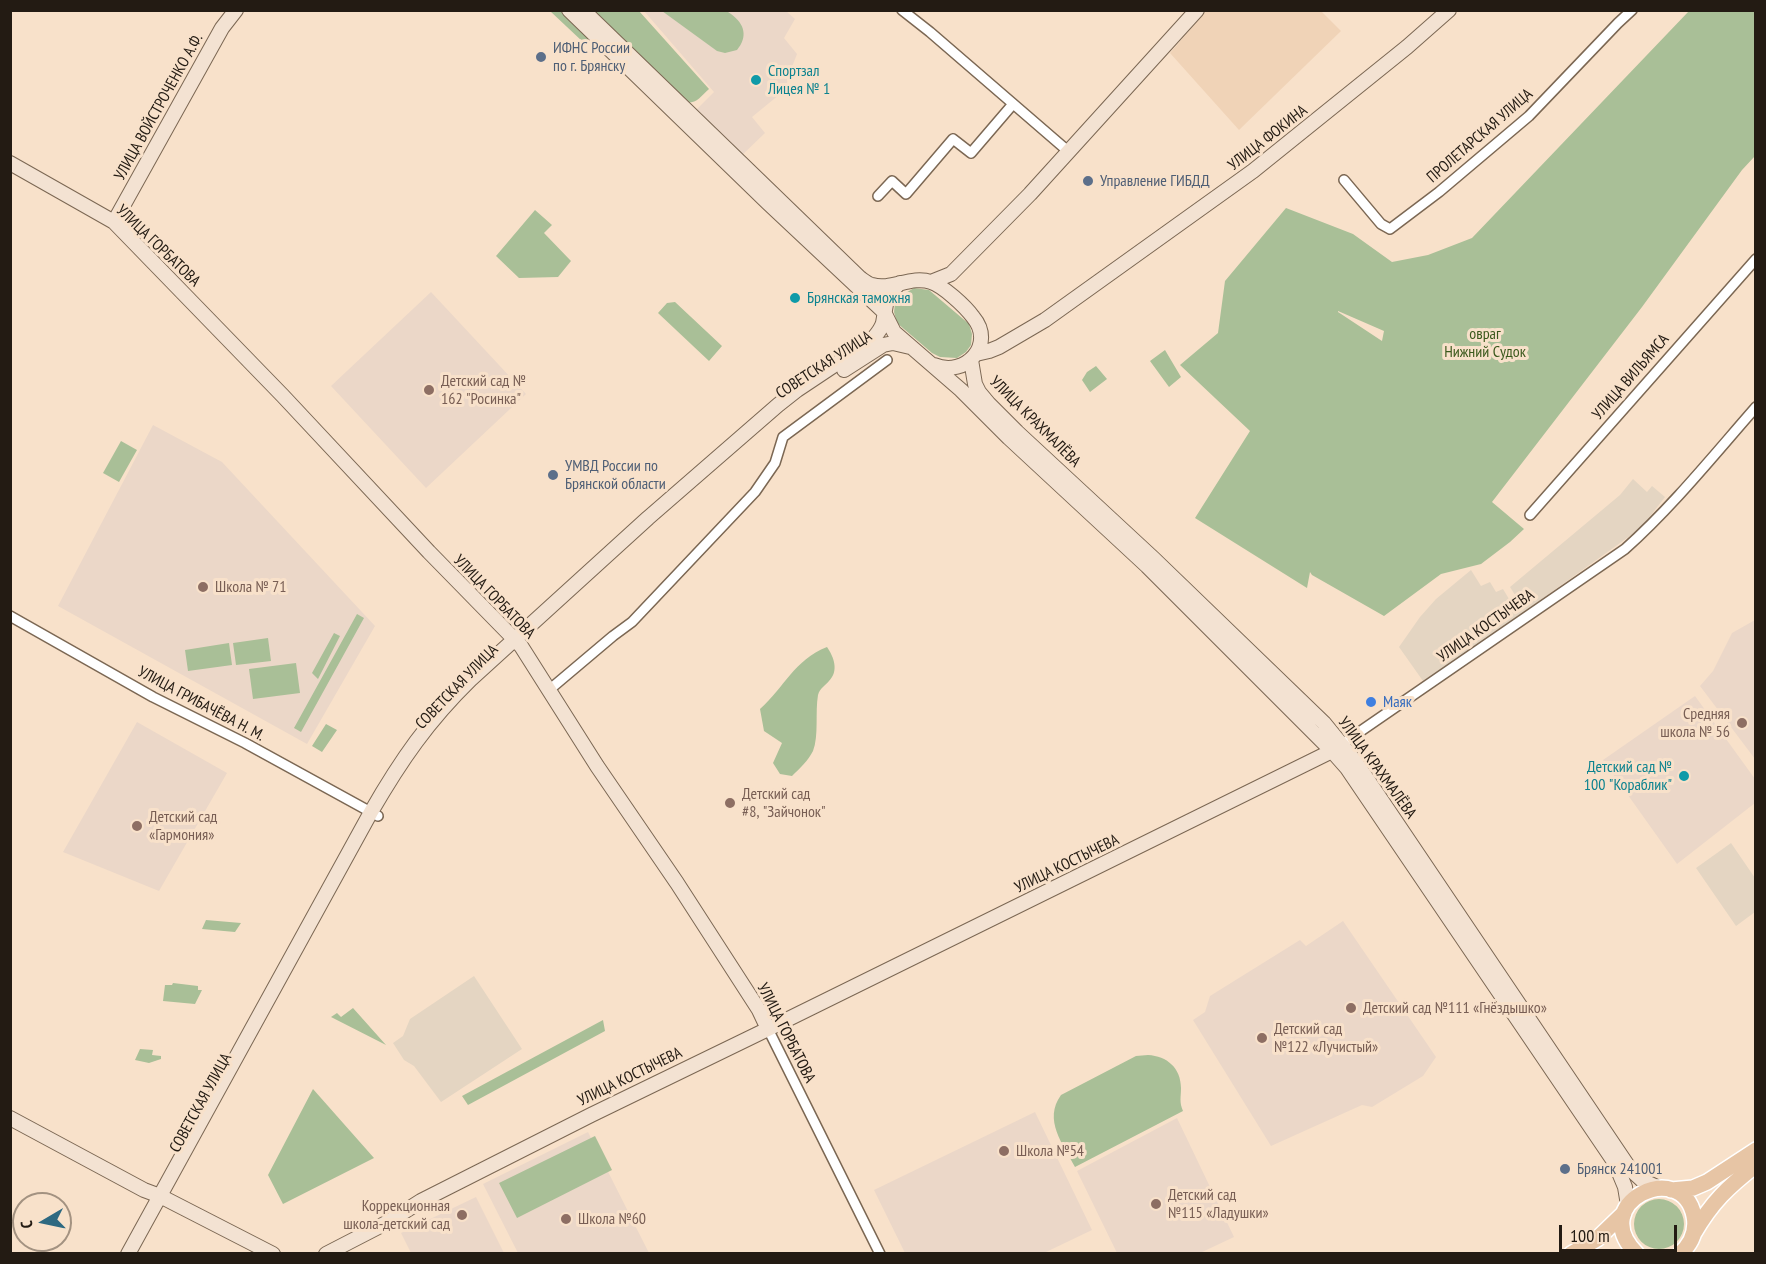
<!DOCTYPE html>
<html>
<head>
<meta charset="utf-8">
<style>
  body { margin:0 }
  #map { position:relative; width:1766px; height:1264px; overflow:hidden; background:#f8e1ca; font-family:"PT Sans Narrow",sans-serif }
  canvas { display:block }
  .frame { position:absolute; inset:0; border:12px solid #231b13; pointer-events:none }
  .north { position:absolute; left:12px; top:1192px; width:60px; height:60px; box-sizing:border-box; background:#f8e1ca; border:2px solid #a39281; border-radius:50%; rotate:261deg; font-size:16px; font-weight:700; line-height:24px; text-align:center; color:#231b13 }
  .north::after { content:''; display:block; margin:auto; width:21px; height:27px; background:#2e6981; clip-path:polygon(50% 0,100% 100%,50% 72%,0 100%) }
  .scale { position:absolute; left:1559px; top:1225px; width:118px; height:27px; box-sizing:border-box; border:3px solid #231b13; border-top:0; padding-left:8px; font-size:18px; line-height:21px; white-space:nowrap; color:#231b13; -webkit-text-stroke:4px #f8e1ca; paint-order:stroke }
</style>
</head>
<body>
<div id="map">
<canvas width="1766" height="1264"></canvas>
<div class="frame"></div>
<div class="north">С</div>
<div class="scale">100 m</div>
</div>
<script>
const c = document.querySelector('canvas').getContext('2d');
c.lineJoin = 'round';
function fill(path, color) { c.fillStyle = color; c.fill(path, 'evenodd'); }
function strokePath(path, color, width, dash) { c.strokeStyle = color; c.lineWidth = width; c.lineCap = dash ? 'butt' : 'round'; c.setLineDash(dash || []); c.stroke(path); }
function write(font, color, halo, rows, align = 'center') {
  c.font = font + ' "PT Sans Narrow",sans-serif'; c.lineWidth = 6; c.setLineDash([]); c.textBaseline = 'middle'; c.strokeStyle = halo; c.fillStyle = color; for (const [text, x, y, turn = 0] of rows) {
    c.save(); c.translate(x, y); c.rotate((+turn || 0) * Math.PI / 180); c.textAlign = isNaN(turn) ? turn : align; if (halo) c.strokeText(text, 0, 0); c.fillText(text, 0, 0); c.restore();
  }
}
const built = new Path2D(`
  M1206,11H1321L1341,31L1239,130L1170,53Z`);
const industrial = new Path2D(`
  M1633,479L1647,492L1652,486L1665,497L1641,528L1475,647L1423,681L1399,647L1420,617L1436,599L1471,570L1481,586L1490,582L1496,592L1503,589L1509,599L1515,595L1510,587L1620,495Z
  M1731,843L1755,878V912L1736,926L1696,868Z
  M474,976L522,1049L441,1102L414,1066L404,1060L393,1043L403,1036L410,1019Z`);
const education = new Path2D(`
  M644,11H786L795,19L784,38L797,54L790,72L785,90L752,117L765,133L738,159L692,114L714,92Z
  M431,292L526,394L426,488L331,386Z
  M153,425L222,462L375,626L307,744L58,606Z
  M1755,620V759L1700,686L1713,671L1732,633Z
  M1695,696L1755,779V803L1677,864L1603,760Z
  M137,722L227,773L159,891L63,852Z
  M1343,921L1436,1057L1423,1076L1372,1107L1362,1105L1271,1146L1193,1020L1205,1012L1210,996L1300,940L1306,946Z
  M1035,1112L1092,1230L1044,1253H905L874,1190Z
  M1177,1118L1234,1237L1200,1253H1117L1077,1171Z
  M588,1132L649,1253H518L483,1184Z
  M476,1197L504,1253H411L401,1233Z`);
const green = new Path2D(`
  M550,11H562L597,44L583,42Z
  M587,11H639L709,89C700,97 696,105 683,102Z
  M662,11C681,10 704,8 723,10C727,11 728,12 731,14C745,24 748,37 737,50L725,53L717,51Z
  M1689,11H1755V156L1742,170L1642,307L1492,502L1524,529L1510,542L1481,564L1441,574L1384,616L1312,575L1310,572L1307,588L1195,518L1250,431L1180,365L1218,333L1225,281L1286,208L1353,234L1392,262L1428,255L1472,238ZM1338,311L1384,331L1382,341L1338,312Z
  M535,210L552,225L544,233L571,261L558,277L519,278L496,256Z
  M914,288L929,290L969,324L972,334L971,345L966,352L957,358L940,357L932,353L897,323L894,312L895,304L899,297Z
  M675,302L722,346L709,361L658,313L667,303Z
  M1165,350L1181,377L1169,387L1150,361Z
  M1096,366L1107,379L1090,392L1082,380L1087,372Z
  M121,441L137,450L119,482L103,473Z
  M357,614L364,618L301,732L294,728Z
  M334,633L340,636L318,679L312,673Z
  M268,638L271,661L236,665L233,643Z
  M229,643L232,665L188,671L185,650Z
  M827,647C834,657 839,671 829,681C825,686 820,688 818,695C815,712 819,736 813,751C808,761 800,768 792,776L780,774L773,763L782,743L764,731L760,709C784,688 794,660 827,647Z
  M296,663L300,693L253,699L249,669Z
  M326,724L337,730L322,752L312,746Z
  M206,920L241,923L235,932L202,929Z
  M173,983L198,986V990H202L195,1004L163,1001L165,985H172Z
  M353,1008L386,1045L331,1017L337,1013L341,1017Z
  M603,1020L605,1031L468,1105L462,1096Z
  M140,1049L153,1050L152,1055L161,1056V1059L149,1063L135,1060Z
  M1148,1055C1167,1056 1181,1068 1181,1088C1181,1097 1179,1102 1183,1111L1075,1167C1063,1144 1043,1120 1061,1095L1136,1056Z
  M313,1089L374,1158L283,1204L268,1175Z
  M595,1136L612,1170L517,1218L499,1183Z
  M1634 1224a25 25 0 1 1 50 0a25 25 0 1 1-50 0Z`);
const street = new Path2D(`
  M902,10L930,32L1069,152
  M1344,180L1381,224L1390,229L1439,192L1529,116L1618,23L1632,10
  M878,196L892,181L906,194L953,139L971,153L1013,104
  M1530,515L1756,259
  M10,616L153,697L245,743L378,816
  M549,690L613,636L632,622L755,492L775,463L783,437L887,360
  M1339,746L1625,549C1673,506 1713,456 1756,407
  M768,1029L880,1254`);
const secondary = new Path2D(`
  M569,10L768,203L884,312L894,332L961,390L1009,438L1147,566L1332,751L1347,768L1615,1163L1625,1187L1628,1205
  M583,10L860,278C863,280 868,284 872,285C891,291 911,275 931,282C943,286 965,306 973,317C996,344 966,378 934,365
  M10,163L114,222L283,396L429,552L521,646L597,766L677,883L759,1010L768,1029
  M114,222L222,28L236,10
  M931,282L951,274L1030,194L1197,10
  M976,354L989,351L999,347L1045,320L1253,171L1407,47L1449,10
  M971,360L975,384L979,392L989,404L1017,432L1153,558L1324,723L1355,761L1630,1169L1642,1180L1659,1188
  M844,370L883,345L893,343L910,347
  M10,1118L144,1190L160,1196L273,1254
  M128,1254L371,812C401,760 428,721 471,679L648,518L778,405L797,390L872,340C876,335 881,330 883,323C887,303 883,299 900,283
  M326,1254L388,1222L421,1201L591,1115L768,1029L1332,751`);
const primary = new Path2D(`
  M1671,1190L1693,1188L1707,1182L1756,1150
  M1694,1233C1712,1202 1728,1187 1756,1165
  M1571,1254L1597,1239L1624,1213
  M1637,1254C1585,1203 1682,1157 1694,1216C1697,1231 1691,1244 1680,1254`);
const markers = [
  [541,57,6,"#5c6f8a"],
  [756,80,6,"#0f9aa8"],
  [1088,181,6,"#5c6f8a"],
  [795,298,6,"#0f9aa8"],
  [429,390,6,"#8d6e63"],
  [553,475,6,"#5c6f8a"],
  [203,587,6,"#8d6e63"],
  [1371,702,6,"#3f7fe0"],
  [1742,723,6,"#8d6e63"],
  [1684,776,6,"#0f9aa8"],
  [730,803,6,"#8d6e63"],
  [137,826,6,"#8d6e63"],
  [1351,1008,6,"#8d6e63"],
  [1262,1038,6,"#8d6e63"],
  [1004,1151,6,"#8d6e63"],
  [1565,1169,6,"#5c6f8a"],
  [1156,1204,6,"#8d6e63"],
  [462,1215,6,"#8d6e63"],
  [566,1219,6,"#8d6e63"]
];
const serviceNames = [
  ["ИФНС России",553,48],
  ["по г. Брянску",553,66],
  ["Управление ГИБДД",1100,181],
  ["УМВД России по",565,466],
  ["Брянской области",565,484],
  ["Брянск 241001",1577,1169]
];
const cultureNames = [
  ["Спортзал",768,71],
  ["Лицея № 1",768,89],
  ["Брянская таможня",807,298],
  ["Детский сад №",1672,767,"right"],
  ["100 \"Кораблик\"",1672,785,"right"]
];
const streetNames = [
  ["УЛИЦА ВОЙСТРОЧЕНКО А.Ф.",159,107,-61],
  ["ПРОЛЕТАРСКАЯ УЛИЦА",1480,136,-41],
  ["УЛИЦА ФОКИНА",1268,138,-38],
  ["УЛИЦА ГОРБАТОВА",158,246,44],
  ["СОВЕТСКАЯ УЛИЦА",824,365,-33],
  ["УЛИЦА ВИЛЬЯМСА",1631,377,-49],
  ["УЛИЦА КРАХМАЛЁВА",1035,422,45],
  ["УЛИЦА ГОРБАТОВА",494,597,46],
  ["УЛИЦА КОСТЫЧЕВА",1486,626,-35],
  ["СОВЕТСКАЯ УЛИЦА",457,687,-46],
  ["УЛИЦА ГРИБАЧЁВА Н. М.",201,704,28],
  ["УЛИЦА КРАХМАЛЁВА",1377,768,54],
  ["УЛИЦА КОСТЫЧЕВА",1067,864,-26],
  ["УЛИЦА ГОРБАТОВА",786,1033,63],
  ["УЛИЦА КОСТЫЧЕВА",630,1077,-26],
  ["СОВЕТСКАЯ УЛИЦА",201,1103,-61]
];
const parkNames = [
  ["овраг",1485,334],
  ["Нижний Судок",1485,352]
];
const educationNames = [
  ["Детский сад №",441,381],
  ["162 \"Росинка\"",441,399],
  ["Школа № 71",215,587],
  ["Средняя",1730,714,"right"],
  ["школа № 56",1730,732,"right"],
  ["Детский сад",742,794],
  ["#8, \"Зайчонок\"",742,812],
  ["Детский сад",149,817],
  ["«Гармония»",149,835],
  ["Детский сад №111 «Гнёздышко»",1363,1008],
  ["Детский сад",1274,1029],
  ["№122 «Лучистый»",1274,1047],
  ["Школа №54",1016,1151],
  ["Детский сад",1168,1195],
  ["№115 «Ладушки»",1168,1213],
  ["Коррекционная",450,1206,"right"],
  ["школа-детский сад",450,1224,"right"],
  ["Школа №60",578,1219]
];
const shopNames = [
  ["Маяк",1383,702]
];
fill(built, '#f0d3b7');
fill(industrial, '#e4d5c2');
fill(education, '#ebd7c8');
fill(green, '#a9bf97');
strokePath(street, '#7b6753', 12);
strokePath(secondary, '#7b6753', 16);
strokePath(primary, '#fff', 18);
strokePath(street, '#fff', 9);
strokePath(secondary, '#f3e2d2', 14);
strokePath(primary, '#e7c5a5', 15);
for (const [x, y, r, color] of markers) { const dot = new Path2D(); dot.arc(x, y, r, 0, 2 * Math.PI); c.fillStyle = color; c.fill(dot); strokePath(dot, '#f8e1ca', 2); }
write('16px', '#4e5e75', '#f8e1ca', serviceNames, 'left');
write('16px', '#0d838f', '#f8e1ca', cultureNames, 'left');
write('16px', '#231b13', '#f8e1ca', streetNames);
write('16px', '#3b591d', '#f8e1ca', parkNames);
write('16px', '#785e54', '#f8e1ca', educationNames, 'left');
write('16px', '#366cbe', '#f8e1ca', shopNames, 'left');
</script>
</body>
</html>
